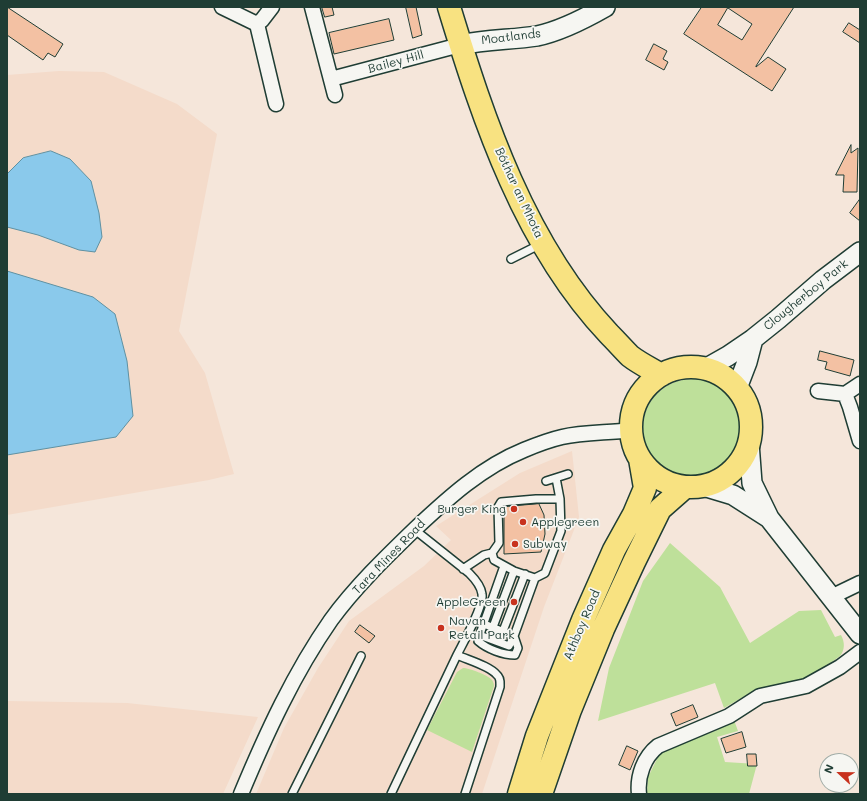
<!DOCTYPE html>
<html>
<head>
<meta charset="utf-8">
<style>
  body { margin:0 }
  #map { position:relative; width:867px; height:801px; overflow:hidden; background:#f5e6da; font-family:Mali,sans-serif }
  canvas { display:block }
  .frame { position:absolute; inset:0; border:8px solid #1f3d34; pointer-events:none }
  .north { position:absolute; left:819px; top:753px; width:40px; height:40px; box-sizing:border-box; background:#f6f6f2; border:1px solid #a0aca6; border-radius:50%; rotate:292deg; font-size:11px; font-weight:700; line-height:16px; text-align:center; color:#1f3d34 }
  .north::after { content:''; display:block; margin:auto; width:14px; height:18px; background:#c8321e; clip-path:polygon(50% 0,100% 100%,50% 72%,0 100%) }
</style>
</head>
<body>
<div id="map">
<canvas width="867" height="801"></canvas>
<div class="frame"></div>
<div class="north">N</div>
</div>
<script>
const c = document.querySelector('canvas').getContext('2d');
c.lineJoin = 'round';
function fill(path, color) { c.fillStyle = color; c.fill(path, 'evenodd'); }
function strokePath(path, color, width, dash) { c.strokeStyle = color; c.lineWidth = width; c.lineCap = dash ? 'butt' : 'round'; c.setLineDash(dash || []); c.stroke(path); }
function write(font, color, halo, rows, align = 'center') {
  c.font = font + ' Mali,sans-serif'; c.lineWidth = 3.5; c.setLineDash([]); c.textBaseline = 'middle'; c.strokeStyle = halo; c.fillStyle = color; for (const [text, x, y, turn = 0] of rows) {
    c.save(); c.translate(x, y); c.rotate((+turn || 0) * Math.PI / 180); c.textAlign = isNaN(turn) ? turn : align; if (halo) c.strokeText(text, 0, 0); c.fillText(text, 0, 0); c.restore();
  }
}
const built = new Path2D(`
  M59,71L104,72L177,104L217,134L179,331L205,373L234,474L209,480L7,515V75Z
  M572,451L579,517L544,607L482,794H256L284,728L318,668L349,621L424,566L451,540L436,526L520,473Z
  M7,701L127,703L258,717L223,794H7Z`);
const green = new Path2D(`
  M643 428a49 49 0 1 1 98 0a49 49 0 1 1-98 0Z
  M670,543L720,587L750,643L799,611L821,610L835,637L841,635C845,642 845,650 840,656L815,674L802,679L750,693L724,708L715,683L598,721L609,668L643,581Z
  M463,668C469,668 488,675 492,680C493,682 494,683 494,686L472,752L427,730L457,672Z
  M734,720L738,731L717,737L725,762L757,764L749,794H647L648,777L661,751L715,731Z`);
const water = new Path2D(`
  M51,151L70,159L91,181L99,213L102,237L95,252L79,250L38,235L7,227V174L23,158Z
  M7,271L93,297L115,314L127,361L133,416L116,437L7,455Z`);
const building = new Path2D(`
  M7,7L63,44L55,57L48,53L43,60L7,35Z
  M322,7H332L334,15L325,17Z
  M406,7H416L422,35L413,38Z
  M702,7H794L756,66V67L768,57L786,69L772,91L684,34ZM728,8L752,24L742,40L718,25Z
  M389,19L394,40L334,54L329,33Z
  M849,23L860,30V43L843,32Z
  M654,44L667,51L663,59L668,62L664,70L646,60Z
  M851,145V153L858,148L857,192H843L844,175H836Z
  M860,199V221L850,213Z
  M820,351L854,360L850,376L825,369L827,362L818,360Z
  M539,504L544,515L545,534L541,552L504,554V507Z
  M360,625L375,636L369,643L355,632Z
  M693,705L698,717L676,726L671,714Z
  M742,732L746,747L726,753L721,739Z
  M627,746L638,751L630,770L619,765Z
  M747,754H756L757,766H748Z`);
const lane = new Path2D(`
  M511,259L541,244
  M546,481L568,474
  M415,530L469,573C474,578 481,586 482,594C484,606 463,643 457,655C468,660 490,666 497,675C501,678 500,683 500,687L465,794
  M492,553L499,543L498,507L501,502L536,499H560
  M504,566L480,634L482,636L509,646L514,636
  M463,569L484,555L492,553L494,560L514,571L535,578L545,573L561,531L560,499L556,478
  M474,620L514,636L535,578
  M493,627L514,571
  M503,631L525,574
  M480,634L478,641C487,649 503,655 515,655L518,648L514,636
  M292,794L361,656
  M391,794L457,655`);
const street = new Path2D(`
  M222,7L257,24L262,20L272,7
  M312,7L335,95
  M257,24L276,104
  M331,79L460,45
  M818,391L845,394L860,384
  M845,394L850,407L860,441
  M831,597L860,583
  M241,794C266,734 294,673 331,620C355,587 386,557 415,529C448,498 482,467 524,450C536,445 549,440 562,437C584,432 608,433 631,430
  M639,794C637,776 644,757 658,746L729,716L760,696L806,686L840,667L860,652`);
const secondary = new Path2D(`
  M460,45C486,39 512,40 537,36C561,31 584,19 605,7
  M705,369L728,356L753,339L778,319L823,280L860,252
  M737,388L747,362L753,339
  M749,443L752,483L769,518L860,634
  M703,486L733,495L769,518`);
const primary = new Path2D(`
  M449,7C484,122 525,245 609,334C616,341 623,349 630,356C639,363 651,369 661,375
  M631 427a60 60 0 1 1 120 0a60 60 0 1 1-120 0Z
  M519,794L537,736L583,620L614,550L634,514L645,488L640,459
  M541,794L570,710L603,629L634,562L660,509L685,487`);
const markers = [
  [514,509,4,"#c8321e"],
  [523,522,4,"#c8321e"],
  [515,544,4,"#c8321e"],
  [514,602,4,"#c8321e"],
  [441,628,4,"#c8321e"]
];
const streetNames = [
  ["Moatlands",511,37,-7],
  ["Bailey Hill",396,62,-15],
  ["Bóthar an Mhota",519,193,65],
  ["Clougherboy Park",806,295,-39],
  ["Tara Mines Road",389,557,-46],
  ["Athboy Road",582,625,-67]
];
const poiNames = [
  ["Burger King",506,509,"right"],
  ["Applegreen",531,522],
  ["Subway",523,544],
  ["AppleGreen",506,602,"right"],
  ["Navan",449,621],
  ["Retail Park",449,635]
];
fill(built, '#f4dbca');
fill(green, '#bee09a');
fill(water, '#8ac9eb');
strokePath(water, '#5f91a2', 1);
fill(building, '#f3c1a3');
strokePath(building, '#1f3d34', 1);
strokePath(lane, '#1f3d34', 10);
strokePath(street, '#1f3d34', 17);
strokePath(secondary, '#1f3d34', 22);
strokePath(primary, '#1f3d34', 25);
strokePath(lane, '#f6f6f2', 7);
strokePath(street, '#f6f6f2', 14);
strokePath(secondary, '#f6f6f2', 19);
strokePath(primary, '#f8e281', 22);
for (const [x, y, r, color] of markers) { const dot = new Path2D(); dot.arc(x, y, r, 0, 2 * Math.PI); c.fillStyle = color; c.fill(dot); strokePath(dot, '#f6f6f2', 1.5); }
write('12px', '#1f3d34', '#f6f6f2', streetNames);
write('12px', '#1f3d34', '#f6f6f2', poiNames, 'left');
</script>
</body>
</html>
